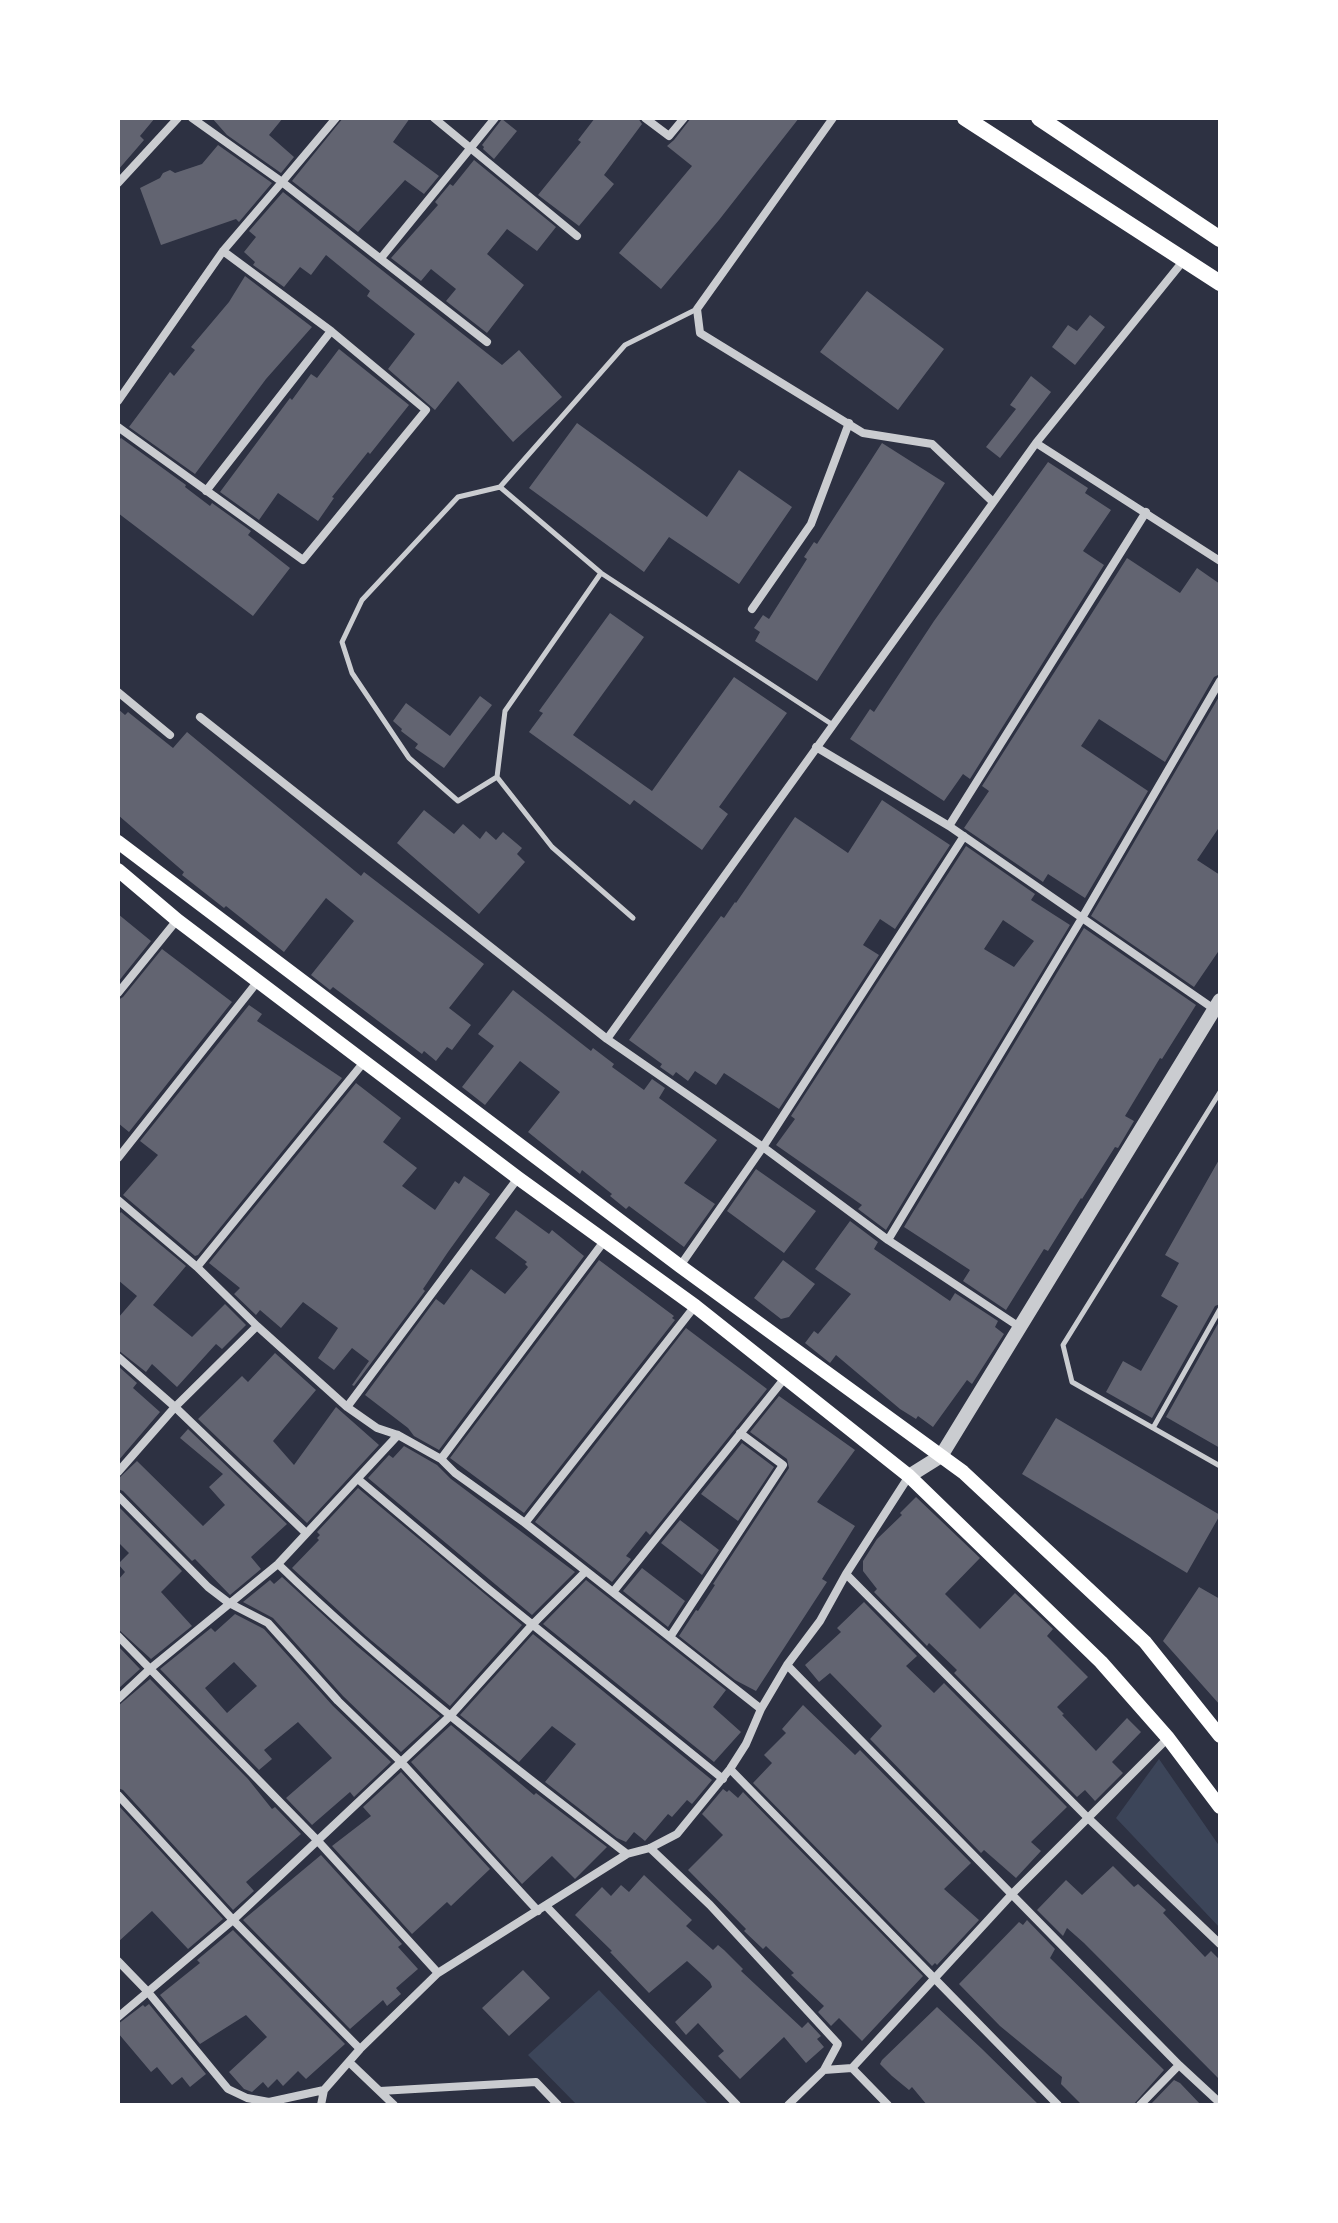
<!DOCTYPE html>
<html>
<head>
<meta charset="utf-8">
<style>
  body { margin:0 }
  #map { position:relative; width:1338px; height:2223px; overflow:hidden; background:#2d3142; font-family:"Asap Condensed",sans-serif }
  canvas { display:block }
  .frame { position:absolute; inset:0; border:120px solid #fff; pointer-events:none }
</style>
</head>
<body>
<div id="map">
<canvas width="1338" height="2223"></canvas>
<div class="frame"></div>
</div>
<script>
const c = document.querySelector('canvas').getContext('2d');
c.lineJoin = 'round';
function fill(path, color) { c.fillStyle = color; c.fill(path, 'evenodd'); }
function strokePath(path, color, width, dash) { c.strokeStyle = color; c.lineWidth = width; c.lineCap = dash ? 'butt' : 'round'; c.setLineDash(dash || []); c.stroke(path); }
const green = new Path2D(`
  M1159,1759L1220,1847V1928L1116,1818Z
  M599,1990L709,2105H710H577L528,2055Z`);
const building = new Path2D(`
  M118,118H155L140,136L144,140L118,170Z
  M212,118H283L269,135L294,157L281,173L227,135Z
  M343,118H410L393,142L439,176L424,194L405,180L358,232L292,181Z
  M595,118H638L642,124L604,175L614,184L579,226L538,195L581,142L578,140Z
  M691,118H799L719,220L661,289L619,253L692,166L667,146L674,140Z
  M502,119L517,131L494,159L483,149L484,147L482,145Z
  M218,145L272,183L239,222L236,219L161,245L140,188L160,178L163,173L170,170L175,173L202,164Z
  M474,160L556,227L537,251L507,229L487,254L524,285L487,333L446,301L456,289L431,269L421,281L391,258L438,205L435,202L450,184L453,186Z
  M283,192L502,365L519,350L562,397L513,442L458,381L435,410L388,369L415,334L367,296L370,291L326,255L311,275L300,267L284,287L253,265L255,262L244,252L256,237L249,231Z
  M245,276L312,327L266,379L195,474L129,427L170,372L174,376L195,350L191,347L229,302Z
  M867,291L944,349L898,410L820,352Z
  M1090,315L1105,327L1075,365L1052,347L1068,325L1077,331Z
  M339,349L409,405L370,454L368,452L332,497L334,498L318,521L278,493L259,520L220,492L290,398L292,400L311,374L317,378Z
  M1031,376L1051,392L1000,458L986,447L1016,409L1010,405Z
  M577,423L707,517L739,470L792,507L739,584L669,537L644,572L529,488Z
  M121,438L186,485L185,487L210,506L212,503L251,531L248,535L290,568L253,616L118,513V441Z
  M882,443L945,483L817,681L755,641L760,632L754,628L763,615L769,619L807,559L804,557L814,542L817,544Z
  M1048,462L1088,488L1085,493L1111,510L1083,551L1104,565L970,779L963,774L944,801L850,739L870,709L874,712L934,621Z
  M1127,558L1180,593L1197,568L1220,584V674L1214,677L1165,762L1099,719L1081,746L1148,791L1085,898L1048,874L1043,882L964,828L989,791L982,786Z
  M610,613L644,637L573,735L652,791L734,677L787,713L719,807L728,814L702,850L634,800L630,805L529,732L543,713L539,711Z
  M1220,695V826L1197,860L1220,875V949L1194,987L1091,916Z
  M480,696L492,705L444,768L415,748L418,744L401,731L402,729L393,721L406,703L450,736Z
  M118,709L125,715L128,712L173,748L187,732L361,876L364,872L484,964L449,1008L471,1025L452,1050L447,1047L436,1061L424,1051L422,1054L333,987L330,990L311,975L354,921L326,898L284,952L226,906L224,908L182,875L184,872L118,815Z
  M882,800L950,845L895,929L880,919L863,945L879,955L779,1109L724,1073L716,1085L695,1071L688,1081L676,1072L673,1076L660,1067L662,1064L629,1040L721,916L724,918L735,902L736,903L795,817L848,853Z
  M424,810L454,834L463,824L480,839L486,831L496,840L503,832L522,848L517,854L525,862L479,914L397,843Z
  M966,846L1035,894L1031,900L1070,925L886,1230L858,1209L862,1205L776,1145L795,1119L791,1116ZM1003,920L1034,941L1014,967L984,949Z
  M118,914L151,941L118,982Z
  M1084,928L1196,1005L1162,1059L1160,1058L1125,1116L1134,1121L1118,1148L1115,1147L1082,1199L1081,1198L1048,1251L1044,1249L1006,1310L963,1281L970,1270L904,1227Z
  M162,949L232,1002L129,1132L118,1123V1000L123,997Z
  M513,990L591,1051L593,1048L614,1064L612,1067L644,1090L652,1079L665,1088L659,1098L717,1140L684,1183L715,1204L684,1247L629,1206L626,1209L610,1196L612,1194L582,1170L580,1174L528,1132L560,1092L520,1061L485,1105L462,1087L494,1046L478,1034Z
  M249,1005L262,1014L257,1021L342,1078L198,1255L195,1256L123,1195L158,1155L140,1141Z
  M356,1083L401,1118L383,1142L417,1168L402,1186L435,1210L455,1181L459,1184L464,1176L490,1194L448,1252L423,1289L425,1291L354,1386L352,1385L369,1361L352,1348L334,1370L318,1358L338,1328L303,1302L281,1328L260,1310L256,1315L234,1294L240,1288L209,1263Z
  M1220,1158V1304L1215,1306L1152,1418L1106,1392L1123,1361L1141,1371L1178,1306L1161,1296L1179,1263L1165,1255Z
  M756,1169L816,1211L784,1253L727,1211Z
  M516,1210L549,1234L552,1230L584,1256L439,1450L414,1436L408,1428L365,1395L436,1299L444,1305L471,1269L505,1294L528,1267L525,1264L527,1262L495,1238Z
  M121,1212L186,1266L153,1305L192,1337L225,1304L246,1325L222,1349L216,1344L177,1387L152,1364L146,1372L118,1350V1318L137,1296L118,1280V1216Z
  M850,1221L878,1242L874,1249L950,1301L955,1293L998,1321L995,1327L1004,1334L972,1384L967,1380L933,1427L918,1416L916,1419L900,1409L836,1355L830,1363L805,1343L814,1331L818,1334L851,1294L815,1269Z
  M599,1260L674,1316L672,1318L675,1320L524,1513L450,1458Z
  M783,1260L815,1284L789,1317L781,1319L754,1298Z
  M1220,1320V1448L1166,1417Z
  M686,1328L767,1389L650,1535L646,1531L626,1556L631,1559L612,1582L535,1522Z
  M275,1353L316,1390L273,1441L294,1465L336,1407L379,1445L307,1523L198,1419L242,1376L248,1382Z
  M118,1366L137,1383L133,1388L160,1412L118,1461Z
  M779,1396L855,1450L817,1502L855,1526L822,1579L827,1582L756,1691L735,1680L679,1636L696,1610L698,1611L715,1585L713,1584L789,1468L787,1459L750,1432Z
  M1056,1418L1220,1515L1187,1573L1022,1474Z
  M188,1429L287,1524L251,1557L261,1569L230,1595L195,1559L192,1561L123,1491L118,1489V1479L137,1461L203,1526L225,1505L209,1487L223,1474L180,1438Z
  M742,1443L774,1467L738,1521L701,1494Z
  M404,1446L437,1465L451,1479L575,1572L532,1615L368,1478L389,1455L393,1458Z
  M358,1488L522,1625L450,1706L366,1636L292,1568L319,1540L317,1538L320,1535L317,1532Z
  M916,1497L980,1558L945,1594L980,1629L1015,1593L1053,1629L1047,1636L1088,1677L1057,1707L1064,1714L1062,1715L1096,1751L1127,1718L1141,1732L1112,1762L1123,1773L1095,1801L1085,1790L1077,1797L954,1673L957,1670L929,1643L927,1646L874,1592L877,1589L863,1571V1561L877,1539L902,1515L900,1513Z
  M118,1506L182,1571L161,1592L192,1626L151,1659L118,1629V1580L125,1572L118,1564L129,1553L118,1542Z
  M680,1520L719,1550L702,1575L661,1543Z
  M642,1568L685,1601L668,1627L623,1591Z
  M282,1577L357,1646L440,1716L401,1752L343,1696L273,1618L243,1602L270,1580L274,1584Z
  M586,1580L726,1690L713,1707L741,1732L714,1762L543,1624Z
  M1199,1587L1220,1599V1705L1163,1641Z
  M864,1602L917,1656L906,1666L934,1693L944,1683L1067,1807L1031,1842L1041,1851L1016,1878L984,1850L981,1853L870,1739L882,1726L830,1673L819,1682L805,1665L841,1632L837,1628Z
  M235,1614L264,1629L333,1706L391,1762L354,1797L350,1792L312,1825L286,1798L332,1758L298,1722L264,1750L272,1759L259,1770L160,1669L211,1628L215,1632ZM234,1662L257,1686L227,1713L205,1688Z
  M533,1634L712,1780L692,1804L687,1800L672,1817L668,1814L645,1841L634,1832L626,1842L617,1838L545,1782L576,1744L552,1726L519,1762L460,1715Z
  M118,1646L140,1669L118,1689Z
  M150,1679L248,1779L272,1809L275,1807L301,1834L246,1882L254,1891L233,1910L123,1790L118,1788V1706Z
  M803,1705L855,1755L860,1750L971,1863L944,1889L979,1920L937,1965L935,1963L932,1966L753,1783L772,1763L764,1755L786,1733L782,1729Z
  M451,1725L534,1795L536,1793L607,1847L575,1879L552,1856L522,1884L411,1762Z
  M401,1772L490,1869L451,1906L447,1902L412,1934L332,1846L371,1816L363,1807Z
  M723,1789L727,1792L729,1790L738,1798L743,1792L923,1976L862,2041L839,2018L831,2026L818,2012L824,2006L791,1975L794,1973L766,1946L763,1949L744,1931L746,1929L688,1870L723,1835L702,1814Z
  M118,1805L223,1919L188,1949L152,1911L118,1942Z
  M321,1855L402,1944L398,1947L418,1969L396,1988L401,1994L387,2006L383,2000L350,2029L243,1920Z
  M1113,1866L1134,1887L1138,1884L1166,1910L1163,1913L1205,1957L1211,1951L1220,1960V2080L1084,1943L1067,1928L1063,1936L1037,1910L1066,1880L1082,1895Z
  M644,1875L692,1920L686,1926L713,1950L718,1945L724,1950L743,1969L741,1971L802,2028L808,2022L821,2036L817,2039L824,2047L806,2063L784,2037L740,2079L718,2056L724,2051L698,2023L686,2035L675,2022L712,1987L710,1982L687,1961L649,1993L610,1952L612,1951L575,1915L602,1887L611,1896L621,1885L629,1892Z
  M1027,1920L1055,1949L1050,1958L1164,2070L1133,2105H1082L1061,2084L1062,2077L1000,2026L959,1984L1019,1922L1023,1925Z
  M233,1930L345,2044L306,2079L298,2071L283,2086L277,2079L268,2088L263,2082L252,2092L244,2089L229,2072L267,2037L246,2015L200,2044L160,1995L200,1963L197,1960Z
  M523,1970L550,1998L509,2036L482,2008Z
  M149,2004L206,2074L190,2087L182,2077L172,2085L157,2067L151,2072L118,2033V2024L143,2005L145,2007Z
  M937,2007L981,2048L1039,2105H927L912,2087L909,2090L892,2076L880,2064L882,2060Z
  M1174,2080L1180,2083L1201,2105H1150Z`);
const service = new Path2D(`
  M500,487L601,573L833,725
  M601,573L505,711L497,777L552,847L633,918
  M497,777L458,801L409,758L352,673L342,642L362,600L458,497L500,487L625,345L697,309
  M1220,1092L1063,1345L1072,1382L1220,1466
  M1153,1428L1220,1309`);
const minor = new Path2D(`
  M192,118L282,182L336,118
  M434,118L577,236
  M645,118L669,136L684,118
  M833,118L697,309L700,333L863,433L932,444L993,502
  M118,183L178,118
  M381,258L495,118
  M118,401L223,251L282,182L487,342
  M118,427L303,560L426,410L331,331L223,251
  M1036,443L1184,260
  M206,491L331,331
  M752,609L811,524L849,423
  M118,692L170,735
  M200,717L607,1039L763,1147L888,1240L1021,1328
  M816,747L949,826L1214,1009
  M949,826L1146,512
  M118,993L177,920
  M607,1039L1036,443L1220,561
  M118,1158L258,981
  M118,1200L197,1267L364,1062
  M888,1240L1082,918L1220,681
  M680,1266L763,1147L964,836
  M197,1267L257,1326
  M118,1357L175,1407L306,1533
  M347,1407L518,1178
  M441,1459L605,1240
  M118,1472L175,1407L257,1326L347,1407L377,1428L398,1435L441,1459L455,1473L525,1523L761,1709
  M359,1480L486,1587L723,1779
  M118,1496L208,1587L229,1603L268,1623L338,1701L401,1762L538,1911
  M525,1523L695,1306
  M278,1564C387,1670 507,1762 627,1854
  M846,1574L1087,1817L1220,1944
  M613,1592L784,1379
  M118,1636L317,1840L438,1973
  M670,1637L783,1465L740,1433
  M787,1665L1179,2065
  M118,1699L151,1668L278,1564L398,1435
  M730,1769L1058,2105
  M118,1795L233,1920L360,2049
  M650,1848L710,1905L838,2044L824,2070
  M547,1907L737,2105
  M118,1961L148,1992L228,2089L247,2098L269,2102L324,2090
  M118,2017L233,1920L450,1716L532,1625L585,1572
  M349,2062L394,2105
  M852,2068L1013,1893L1168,1738
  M380,2091L536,2082L558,2105
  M321,2105L324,2090L360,2049L438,1973L627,1854L650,1848L677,1834L730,1769L746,1744L761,1709L787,1665L820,1621L846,1574L909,1476
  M788,2105L824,2070L852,2068L888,2105
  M1140,2105L1179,2065L1220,2103`);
const tertiary = new Path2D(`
  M909,1476L941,1456L1220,1000`);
const secondary = new Path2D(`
  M118,842L680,1266L963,1472L1145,1642L1220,1736
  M118,870L177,920L518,1178L695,1306L909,1476L1101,1662L1168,1738L1220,1807`);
const primary = new Path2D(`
  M965,118L1220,283
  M1039,118L1220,239`);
fill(green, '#3c4559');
fill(building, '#626471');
strokePath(service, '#caccd0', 5);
strokePath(minor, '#caccd0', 8);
strokePath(tertiary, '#caccd0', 14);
strokePath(secondary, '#fff', 14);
strokePath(primary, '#fff', 16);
</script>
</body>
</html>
